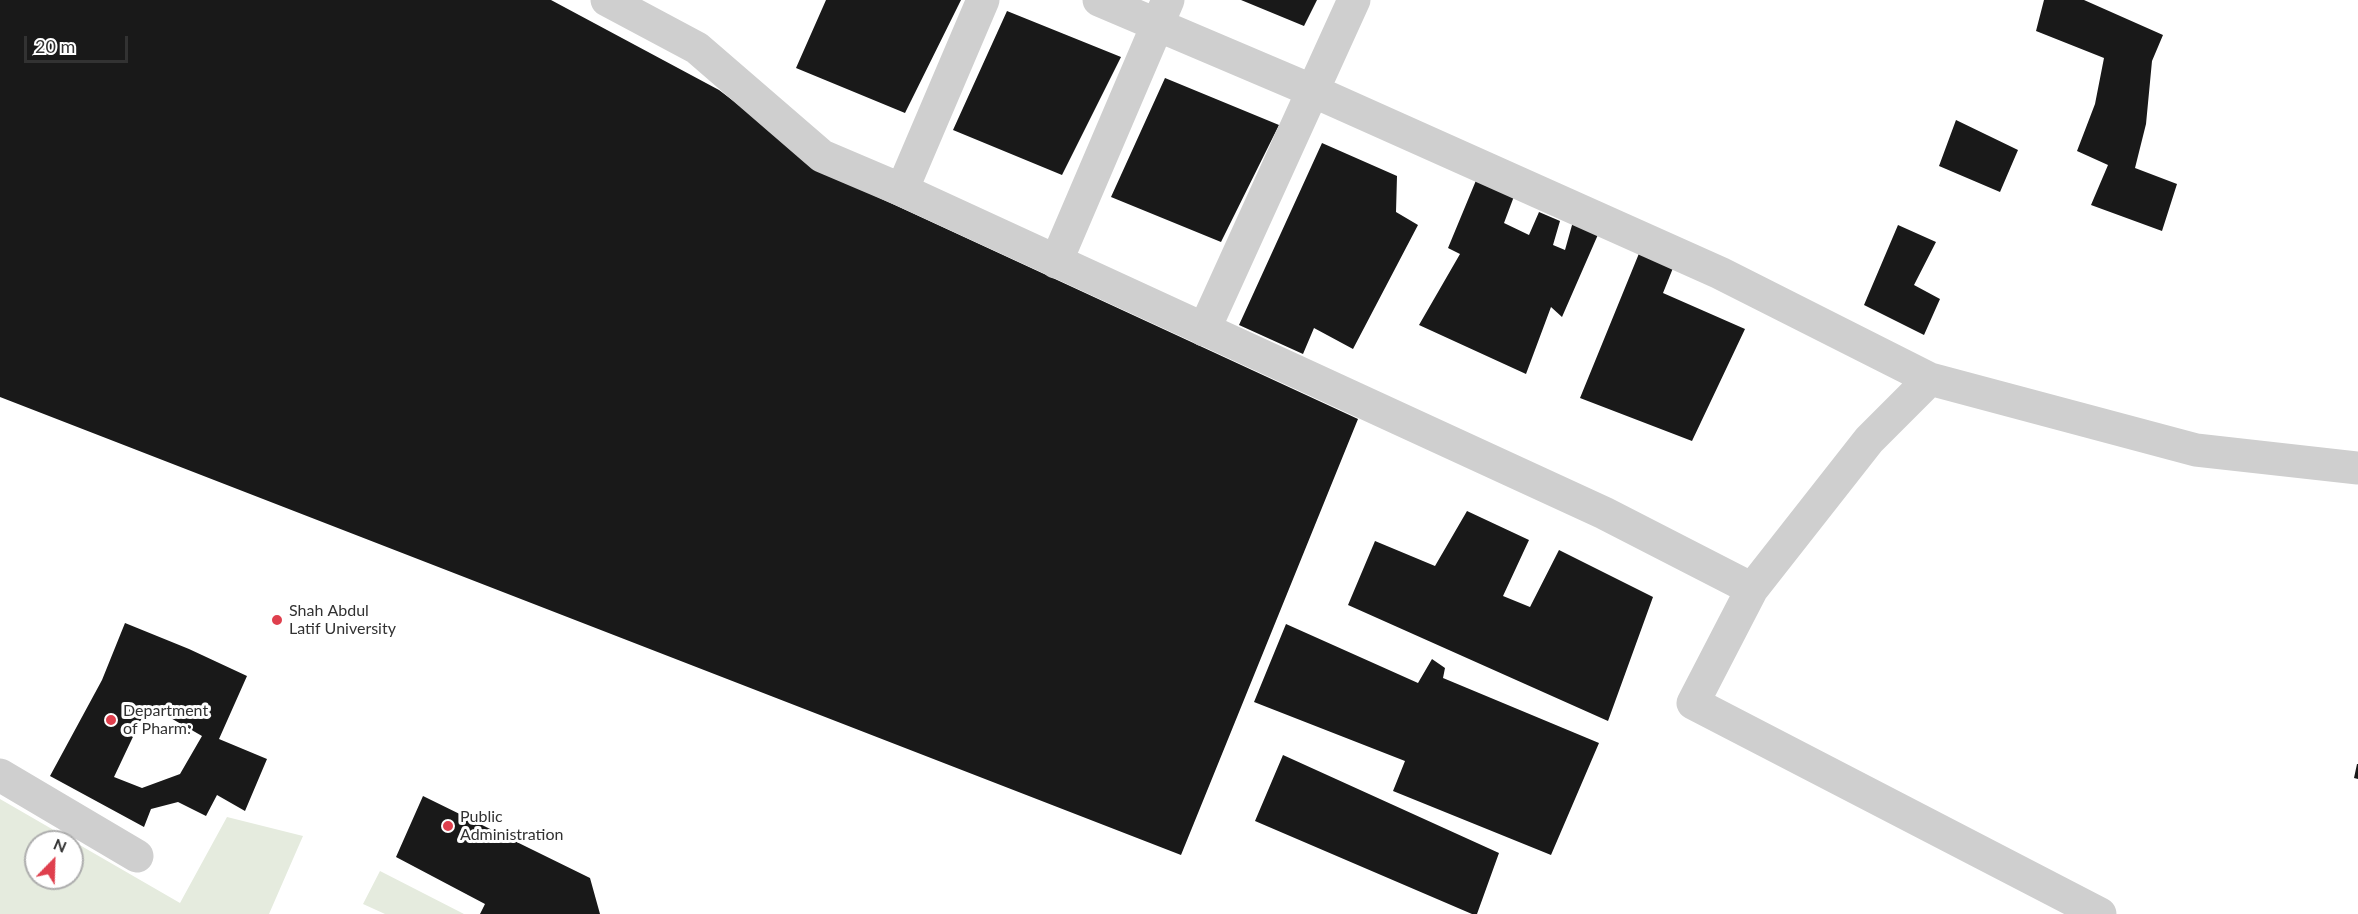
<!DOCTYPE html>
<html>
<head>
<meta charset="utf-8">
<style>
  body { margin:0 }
  #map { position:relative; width:2358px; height:914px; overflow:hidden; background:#fff; font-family:Lato,sans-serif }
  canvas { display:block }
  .north { position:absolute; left:24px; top:830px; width:60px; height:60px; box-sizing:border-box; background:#fff; border:2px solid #adadad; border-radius:50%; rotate:23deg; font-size:16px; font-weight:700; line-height:24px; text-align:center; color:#323232 }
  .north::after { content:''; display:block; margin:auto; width:21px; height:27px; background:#df3f4d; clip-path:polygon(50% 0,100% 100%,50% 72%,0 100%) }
  .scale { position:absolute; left:24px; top:36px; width:104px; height:27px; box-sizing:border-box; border:3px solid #323232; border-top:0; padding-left:8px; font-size:18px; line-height:21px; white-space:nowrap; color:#323232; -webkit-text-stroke:4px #fff; paint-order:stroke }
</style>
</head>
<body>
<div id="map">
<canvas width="2358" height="914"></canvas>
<div class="north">N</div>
<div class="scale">20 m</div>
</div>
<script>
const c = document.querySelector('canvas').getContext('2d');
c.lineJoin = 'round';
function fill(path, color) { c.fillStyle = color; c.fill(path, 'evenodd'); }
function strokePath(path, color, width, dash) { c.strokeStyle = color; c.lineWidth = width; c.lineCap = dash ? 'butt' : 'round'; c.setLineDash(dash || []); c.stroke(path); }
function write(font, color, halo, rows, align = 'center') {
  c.font = font + ' Lato,sans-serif'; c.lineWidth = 6; c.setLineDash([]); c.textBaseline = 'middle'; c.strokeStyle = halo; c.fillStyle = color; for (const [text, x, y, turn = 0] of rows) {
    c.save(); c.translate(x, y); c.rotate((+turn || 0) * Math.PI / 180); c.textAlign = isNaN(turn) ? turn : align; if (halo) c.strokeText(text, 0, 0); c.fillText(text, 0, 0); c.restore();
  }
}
const green = new Path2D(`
  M0,799L180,903L227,817L303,836L269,914H0ZM36,842H72V878H36Z
  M380,871L464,914H385L363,904Z`);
const building = new Path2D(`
  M0,0H551L719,90L832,176L1358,419L1181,855L0,397Z
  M826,0H961L905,113L796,68Z
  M1241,0H1317L1304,26Z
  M2044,0H2084L2163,35L2152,61L2146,124L2135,168L2177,184L2162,231L2091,205L2108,165L2077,151L2095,104L2104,58L2036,31Z
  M1007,11L1121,57L1062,175L953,130Z
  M1165,78L1279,125L1221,242L1111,197Z
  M1956,120L2018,150L2000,192L1939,166Z
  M1322,143L1397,176L1396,212L1418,225L1353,349L1314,328L1303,354L1239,325Z
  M1482,166L1519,183L1504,223L1529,235L1539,212L1560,221L1553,245L1565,250L1574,218L1600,230L1562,317L1551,307L1526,374L1419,325L1460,254L1448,248Z
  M1898,225L1936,242L1914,285L1940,299L1924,335L1864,305Z
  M1640,251L1675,263L1663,293L1745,329L1692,441L1580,398Z
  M1467,511L1529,540L1503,596L1530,607L1559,550L1653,597L1608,721L1348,605L1375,541L1435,566Z
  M125,623L189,649L247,676L219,739L267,759L245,811L217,795L206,816L178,802L151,809L144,827L50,776L102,680ZM148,705L202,736L180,774L142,788L114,777Z
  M1286,624L1418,683L1432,659L1445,668L1443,678L1599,743L1551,855L1393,791L1405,761L1254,702Z
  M1283,755L1499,853L1477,914H1472L1255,821Z
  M2357,764H2358V779L2354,778Z
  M423,796L590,878L600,914H480L485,904L396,857Z`);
const minor = new Path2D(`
  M607,0L697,48L822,156L902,190L1604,513L1752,589
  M1099,0L1313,91L1720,273L1930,379L1869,440L1752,589L1693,703L2100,914
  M902,190L983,0
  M1056,262L1168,0
  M1204,330L1354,0
  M1930,379L2196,450L2358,468
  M0,775L137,856`);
const markers = [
  [277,620,6,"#df3f4d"],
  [111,720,6,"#df3f4d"],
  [448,826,6,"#df3f4d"]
];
const poiNames = [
  ["Shah Abdul",289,611],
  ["Latif University",289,629],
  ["Department",123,711],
  ["of Pharm:",123,729],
  ["Public",460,817],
  ["Administration",460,835]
];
fill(green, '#e5ebde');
fill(building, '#191919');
strokePath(minor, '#cfcfcf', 33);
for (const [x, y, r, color] of markers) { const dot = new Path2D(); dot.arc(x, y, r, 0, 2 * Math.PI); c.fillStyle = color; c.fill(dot); strokePath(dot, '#fff', 2); }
write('16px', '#323232', '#fff', poiNames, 'left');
</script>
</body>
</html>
